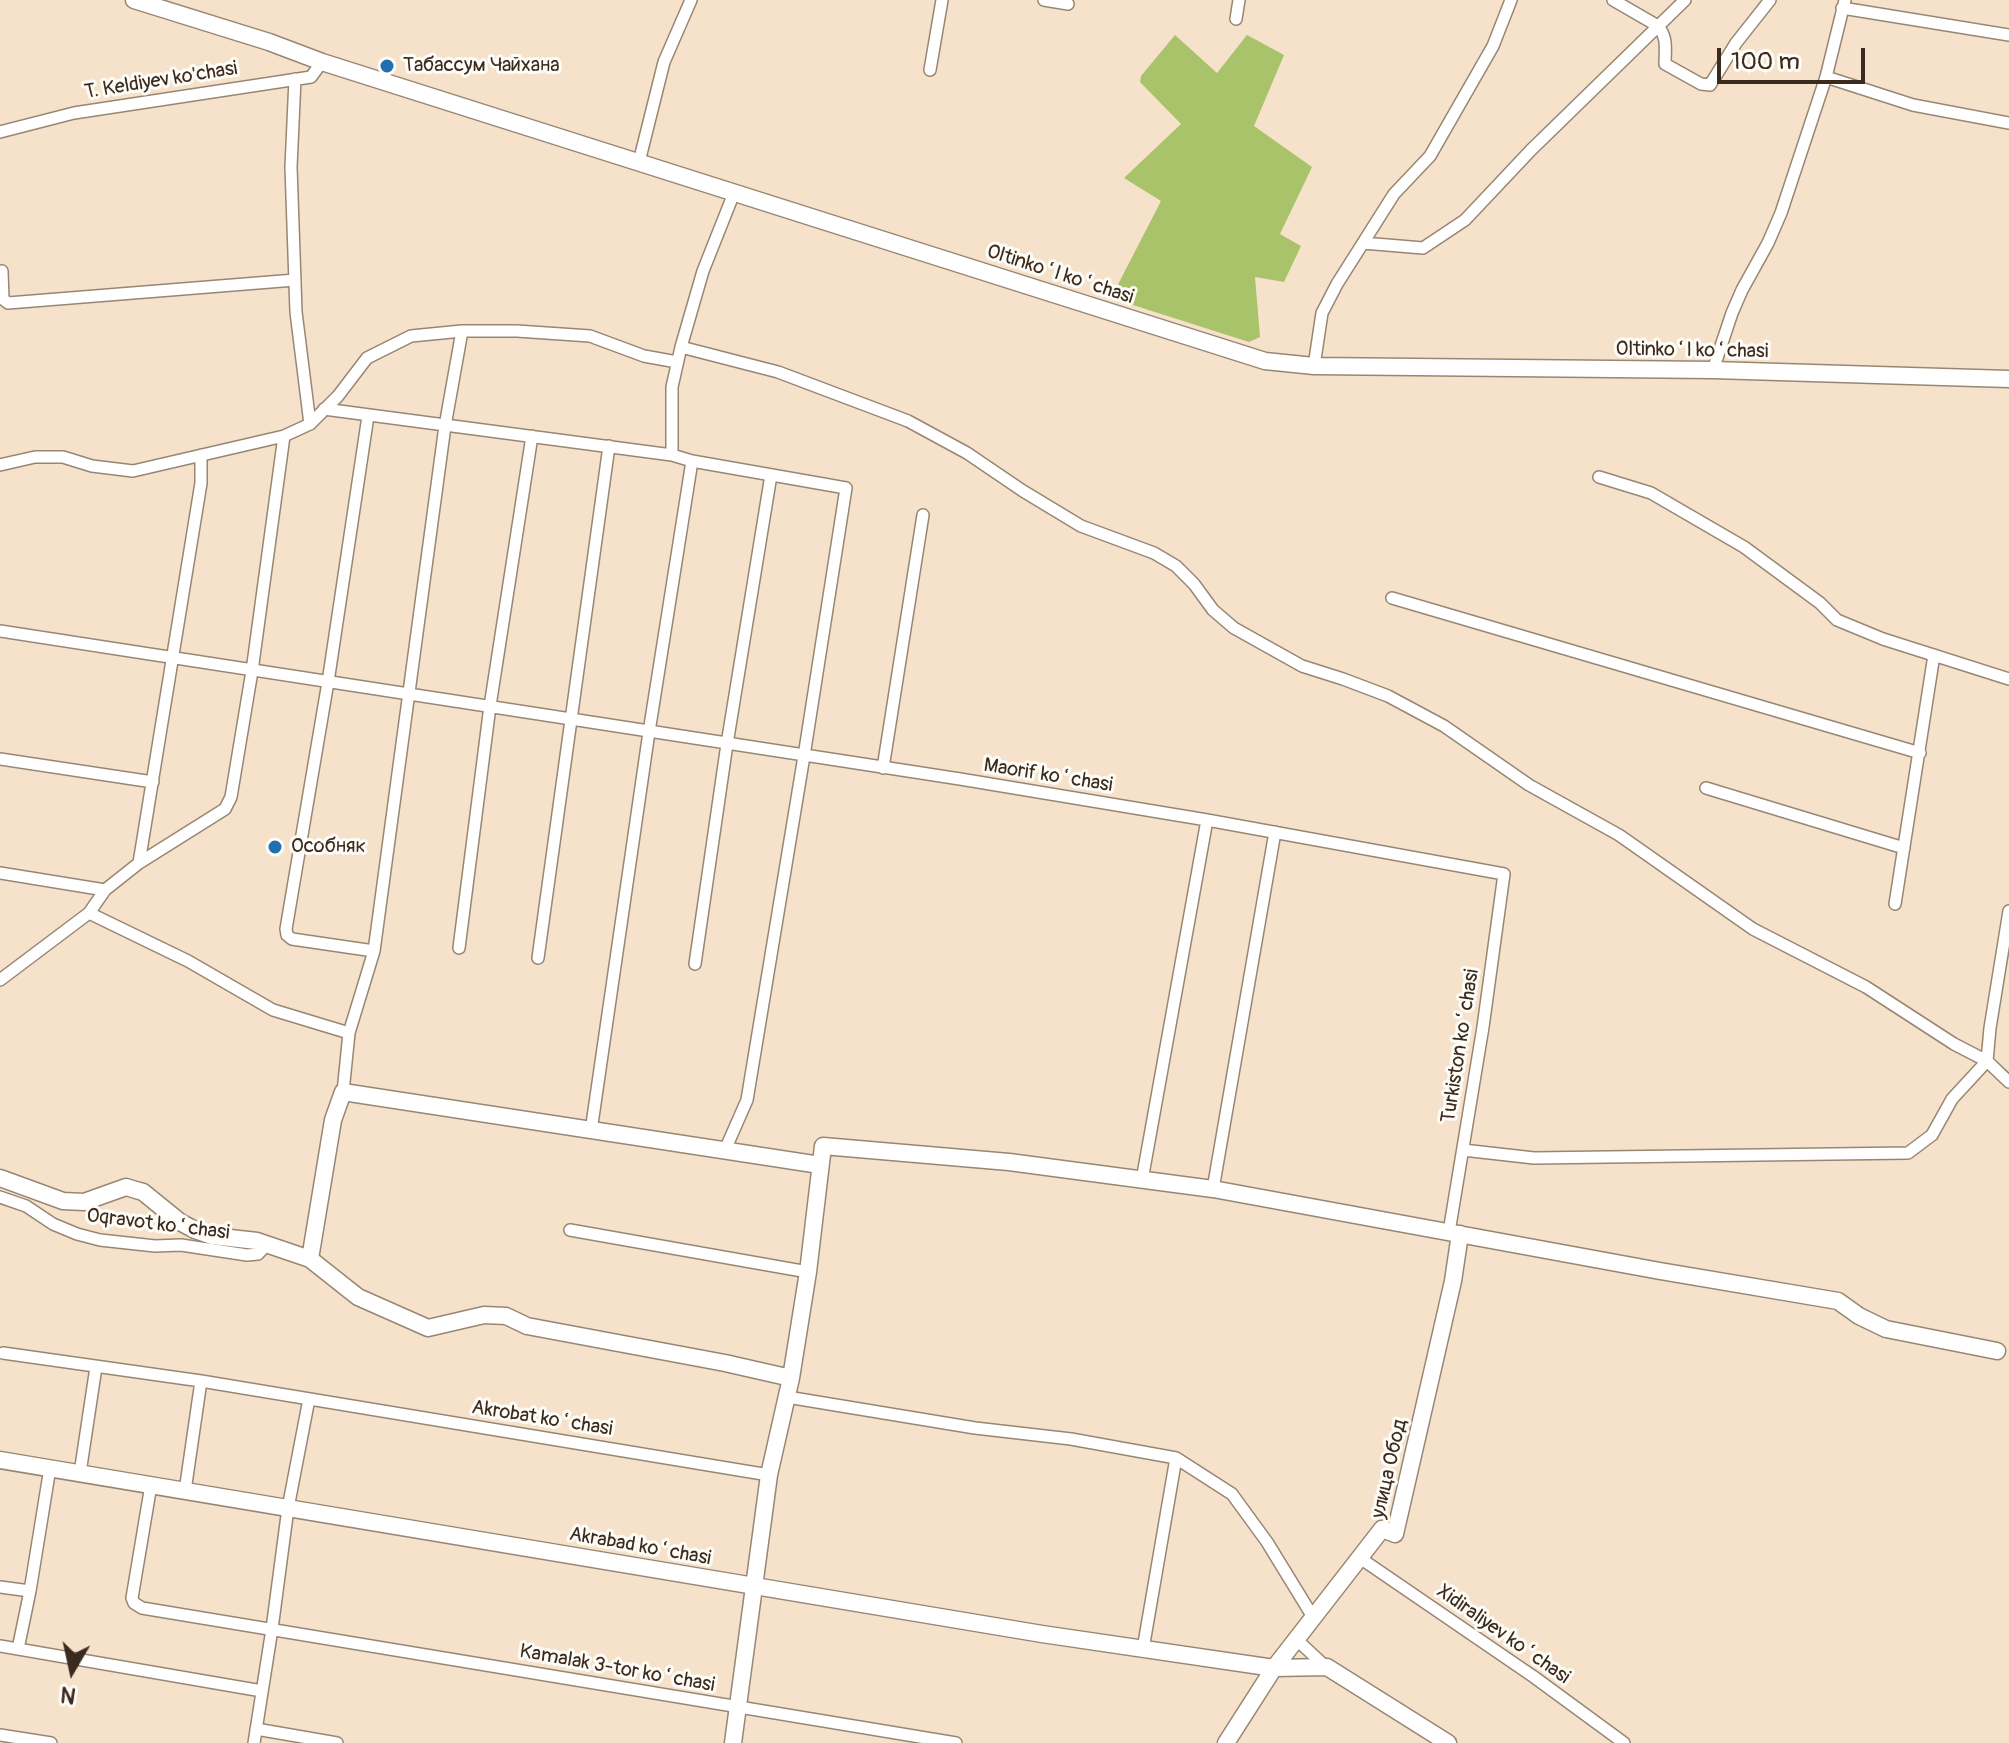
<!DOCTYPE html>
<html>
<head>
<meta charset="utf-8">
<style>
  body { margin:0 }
  #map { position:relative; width:2009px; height:1743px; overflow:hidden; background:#f6e2ca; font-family:Pangolin,sans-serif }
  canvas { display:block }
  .north { position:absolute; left:32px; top:1631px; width:80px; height:80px; -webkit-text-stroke:6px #fdfcf7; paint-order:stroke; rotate:189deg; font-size:22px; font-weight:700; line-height:32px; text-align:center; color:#3b2a1e }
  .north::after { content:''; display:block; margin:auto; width:28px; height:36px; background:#3b2a1e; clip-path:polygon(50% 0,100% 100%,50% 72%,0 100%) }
  .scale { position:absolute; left:1717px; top:48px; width:148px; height:36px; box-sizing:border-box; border:4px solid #3b2a1e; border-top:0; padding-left:10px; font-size:24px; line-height:28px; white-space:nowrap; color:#3b2a1e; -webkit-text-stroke:6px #fdfcf7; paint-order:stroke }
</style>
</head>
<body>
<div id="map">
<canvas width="2009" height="1743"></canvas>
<div class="north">N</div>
<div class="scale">100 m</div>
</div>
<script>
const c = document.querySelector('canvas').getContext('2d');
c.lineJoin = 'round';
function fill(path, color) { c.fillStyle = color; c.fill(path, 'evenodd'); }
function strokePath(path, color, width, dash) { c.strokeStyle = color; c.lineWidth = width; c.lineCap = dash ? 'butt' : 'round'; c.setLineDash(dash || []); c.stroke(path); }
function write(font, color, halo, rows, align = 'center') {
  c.font = font + ' Pangolin,sans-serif'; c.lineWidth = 6; c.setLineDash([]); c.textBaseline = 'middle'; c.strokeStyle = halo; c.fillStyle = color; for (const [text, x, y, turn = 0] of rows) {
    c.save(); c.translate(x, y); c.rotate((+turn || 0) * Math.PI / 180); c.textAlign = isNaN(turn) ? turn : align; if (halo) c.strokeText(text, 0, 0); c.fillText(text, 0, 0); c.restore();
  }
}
const green = new Path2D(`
  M1175,35L1217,73L1247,35L1284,55L1254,126L1312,167L1280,234L1301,246L1284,282L1255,277L1260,337L1249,342L1111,298L1161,201L1124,178L1181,124L1140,82L1141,76Z`);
const street = new Path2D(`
  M1044,0L1068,4
  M1613,0L1658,26C1668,38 1665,50 1665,64L1701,84L1710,85L1736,43L1770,0
  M1842,8L2009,35
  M1236,19L1239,0
  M930,70L942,0
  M1826,77L1913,105L2009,123
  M295,79L291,167L296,312L310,424
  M0,132L74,113L311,77L322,62
  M639,162L664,62L691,0
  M1363,243L1423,248L1465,220L1531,150L1685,0
  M2,271L3,299L8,303L295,280
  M681,347L778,372L908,421L967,453L1023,491L1081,526L1154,553L1176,566L1194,584L1213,610L1234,628L1302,666L1343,679L1388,696L1444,726L1529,785L1619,835L1753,929L1866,987L1954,1044L1987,1061L2009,1082
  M1314,366L1322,313L1337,284L1394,194L1430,156L1493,46L1511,0
  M1713,370L1732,313L1742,290L1768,243L1781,213L1826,77L1845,0
  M324,409L672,455L692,461L846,488L804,756L747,1100L725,1150
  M368,416L328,682L286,929L287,935L292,939L374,951
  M672,455V387L681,347L703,271L734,193
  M0,465L35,457H63L92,466L133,471L284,436L310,424L338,396L367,358L411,336L462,331H517L590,336L644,356L677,362
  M1599,477L1651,493L1744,547L1820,603L1837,620L1883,639L2009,679
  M1392,598L1920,753
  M0,631L960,779L1207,820L1504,874L1483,1027L1449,1232
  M0,759L153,782
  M883,768L923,515
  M1706,788L1904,848
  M139,863L225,809L231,797L252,671L284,436
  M0,873L105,890
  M1895,904L1934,655
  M89,913L188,961L273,1010L349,1033
  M459,948L490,706L532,436
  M538,958L609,446
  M695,964L727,744L771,475
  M0,980L89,913L105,890L139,863L201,483V455
  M343,1092L349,1033L374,951L445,426L462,331
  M591,1131L649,732L692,461
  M1463,1150L1534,1158L1908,1153L1932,1135L1952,1099L1987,1061L1990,1028L2009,911
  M1142,1180L1207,820
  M1213,1189L1275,832
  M0,1197L26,1206L53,1224L77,1234L100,1240L155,1246L181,1245L247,1255L258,1254L267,1244
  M570,1230L808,1272
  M3,1353L201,1381L769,1475
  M787,1397L975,1428L1071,1439L1176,1458L1232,1494L1267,1542L1313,1617
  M80,1473L96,1367
  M151,1485L132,1598L134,1603L142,1608L956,1743
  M185,1491L201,1381
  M1360,1558L1534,1677L1624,1743
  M0,1587L30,1591
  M1296,1639L1326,1667
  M0,1646L262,1691
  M18,1649L30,1591L50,1468
  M1143,1649L1176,1458
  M256,1729L337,1743
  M0,1735L51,1743
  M254,1743L272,1629L288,1508L309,1399`);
const secondary = new Path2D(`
  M134,0L269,42L322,62L1265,361L1314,366L1713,370L2009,379
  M0,1178L63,1201L84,1202L126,1187L136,1190L143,1192L180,1222L195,1230L212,1236L257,1241L310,1259L358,1297L428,1328L484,1315L506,1316L527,1326L725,1363L791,1378
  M310,1259L333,1120L343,1092L820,1165
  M0,1460L1042,1634L1274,1668L1327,1667L1448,1743
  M733,1743L769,1475L791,1378L808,1272L823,1146L1009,1162L1213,1189L1660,1271L1838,1301L1859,1316L1886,1329L1997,1351
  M1226,1743L1274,1668L1382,1529L1395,1534L1453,1281L1460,1234`);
const markers = [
  [387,66,8,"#1f6fb2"],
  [275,847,8,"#1f6fb2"]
];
const poiNames = [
  ["Табассум Чайхана",403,66],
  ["Особняк",291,847]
];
const streetNames = [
  ["T. Keldiyev ko'chasi",161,81,-9],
  ["Oltinkoʻl koʻchasi",1060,275,18],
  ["Oltinkoʻl koʻchasi",1692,351,1],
  ["Maorif koʻchasi",1048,776,9],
  ["Turkiston koʻchasi",1461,1046,-81],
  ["Oqravot koʻchasi",158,1225,7],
  ["Akrobat koʻchasi",542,1419,9],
  ["улица Обод",1390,1469,-77],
  ["Akrabad koʻchasi",640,1547,10],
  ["Xidiraliyev koʻchasi",1503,1635,35],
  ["Kamalak 3-tor koʻchasi",617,1669,10]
];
fill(green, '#a8c369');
strokePath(street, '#988674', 14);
strokePath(secondary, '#988674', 19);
strokePath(street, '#fff', 11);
strokePath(secondary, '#fff', 16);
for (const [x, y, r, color] of markers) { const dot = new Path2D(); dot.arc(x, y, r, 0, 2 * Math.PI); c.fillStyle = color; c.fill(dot); strokePath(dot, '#fdfcf7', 3); }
write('20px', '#3b2a1e', '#fdfcf7', poiNames, 'left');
write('20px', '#3b2a1e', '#fdfcf7', streetNames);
</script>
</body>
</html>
